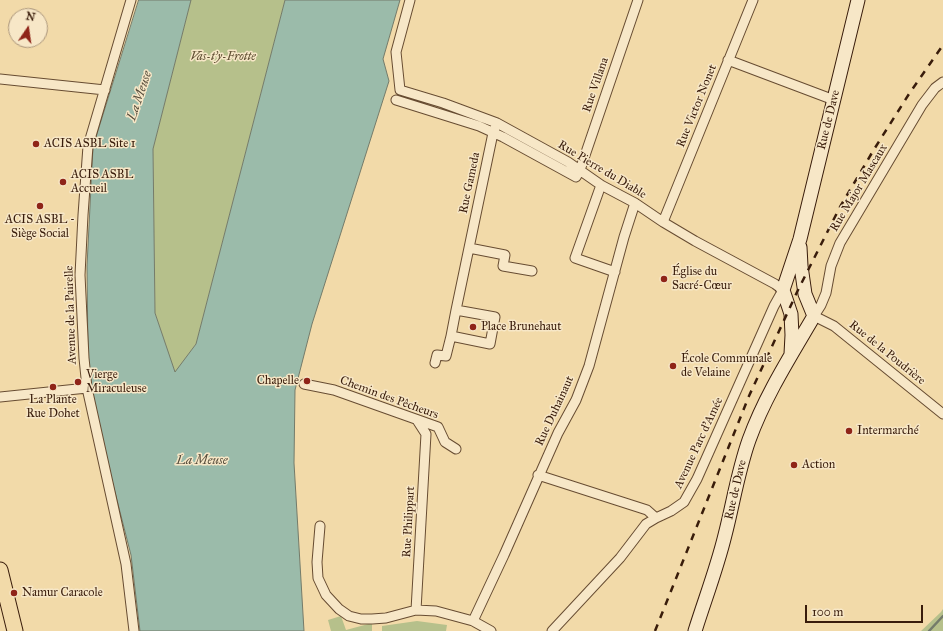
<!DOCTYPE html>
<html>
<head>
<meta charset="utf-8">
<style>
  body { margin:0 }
  #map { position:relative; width:943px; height:631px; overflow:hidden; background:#f2daa9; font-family:"IM FELL Great Primer",serif }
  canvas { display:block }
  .north { position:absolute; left:8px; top:8px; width:40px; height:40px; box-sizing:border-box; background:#f7e7c7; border:1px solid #ab967c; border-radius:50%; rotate:13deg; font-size:11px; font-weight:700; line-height:16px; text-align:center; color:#391c0b }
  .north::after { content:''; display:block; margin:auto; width:14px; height:18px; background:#8f2418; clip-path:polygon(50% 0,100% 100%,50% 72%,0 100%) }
  .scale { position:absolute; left:805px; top:605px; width:118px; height:18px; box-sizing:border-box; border:2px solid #391c0b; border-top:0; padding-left:5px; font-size:12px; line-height:14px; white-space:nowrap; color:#391c0b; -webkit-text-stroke:3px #f7e7c7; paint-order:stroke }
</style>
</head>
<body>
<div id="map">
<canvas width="943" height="631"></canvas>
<div class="north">N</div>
<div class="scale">100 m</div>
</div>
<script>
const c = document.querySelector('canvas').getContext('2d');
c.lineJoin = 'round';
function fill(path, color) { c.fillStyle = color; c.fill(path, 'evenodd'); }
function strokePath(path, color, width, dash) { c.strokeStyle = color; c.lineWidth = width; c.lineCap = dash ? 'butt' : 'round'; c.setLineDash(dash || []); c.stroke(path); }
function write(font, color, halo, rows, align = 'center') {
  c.font = font + ' "IM FELL Great Primer",serif'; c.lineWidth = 3; c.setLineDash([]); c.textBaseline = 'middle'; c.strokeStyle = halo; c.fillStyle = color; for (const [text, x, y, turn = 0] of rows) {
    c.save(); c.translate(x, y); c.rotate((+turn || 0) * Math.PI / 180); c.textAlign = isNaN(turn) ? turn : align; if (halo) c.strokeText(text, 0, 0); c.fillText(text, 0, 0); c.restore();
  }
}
const green = new Path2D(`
  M191,0H285L196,344L175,373L155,313L153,149Z
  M943,609V631H921L941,612Z
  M341,616L346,630L372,623V631H331L328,620Z
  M417,621L447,625L446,631H382V626Z`);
const water = new Path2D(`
  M139,0H191L153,149L155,313L175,372L196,344L285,0H400L383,59L389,81L312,324L295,390L294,463L304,631H140L131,555L94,410L88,357L87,266L93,147Z`);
const stream = new Path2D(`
  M929,631L943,616`);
const minor = new Path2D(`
  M131,0L88,146L83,215L80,275L84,358L87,388L126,564L134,631
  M410,0L396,52L400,90L443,103L497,123L568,162L601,185L635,203L663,222L695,241L775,284L783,290L774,306L697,479L684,502L671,511L656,518L646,524L620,558L552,631
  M728,60L834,100
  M0,79L105,90
  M943,82L935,88L922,105L840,243L831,266L826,293L821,305L814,316L834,326L943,414
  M396,100L479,126L503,137L576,177L580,170L638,0
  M601,185L575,258L615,272
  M663,222L753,0
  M469,248L505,255L503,266L532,271
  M456,310L495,317L490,344L451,336L456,310L493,133L495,128
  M435,363L437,355L446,356L451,336
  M304,384L334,390L438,427L445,442L456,449
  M0,397L87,388
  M538,475L647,510L656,518
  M320,526L317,562L318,578L326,595L339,609L349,616L361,619H372L386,618L416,610L436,611L473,621L491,631
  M416,610L426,434L417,420
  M473,621L504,555L558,433L576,400L589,366L624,237L635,203`);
const secondary = new Path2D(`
  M800,247L801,266L805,294L814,316
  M791,354L792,335L791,314L783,290L800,239L858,0
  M695,631C705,599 717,568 725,535C733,504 738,471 749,440C765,396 790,357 814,316`);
const primary = new Path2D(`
  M0,570L15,631`);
const rail = new Path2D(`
  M655,631L749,396L798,290L840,207L873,151L909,94L943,45`);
const markers = [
  [36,144,4,"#8f2418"],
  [63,182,4,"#8f2418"],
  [40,206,4,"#8f2418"],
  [664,279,4,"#8f2418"],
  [473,327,4,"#8f2418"],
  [673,366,4,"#8f2418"],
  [307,381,4,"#8f2418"],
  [78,382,4,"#8f2418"],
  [53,387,4,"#8f2418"],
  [849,431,4,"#8f2418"],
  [794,465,4,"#8f2418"],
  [14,593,4,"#8f2418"]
];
const parkNames = [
  ["Vas-t'y-Frotte",223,57]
];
const streetNames = [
  ["Rue Villana",596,85,-71],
  ["Rue Victor Nonet",697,106,-68],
  ["Rue de Dave",829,120,-76],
  ["Rue Pierre du Diable",602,170,31],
  ["Rue Gameda",470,183,-78],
  ["Rue Major Mascaux",859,188,-59],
  ["Avenue de la Pairelle",71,315,-92],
  ["Rue de la Poudrière",887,353,39],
  ["Chemin des Pêcheurs",389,398,20],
  ["Rue Duhainaut",555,411,-65],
  ["Avenue Parc d'Amée",699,443,-65],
  ["Rue de Dave",736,490,-77],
  ["Rue Philippart",409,522,-87]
];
const poiNames = [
  ["ACIS ASBL Site 1",44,144],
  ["ACIS ASBL",71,175],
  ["Accueil",71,189],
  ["ACIS ASBL -",40,220,"center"],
  ["Siège Social",40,234,"center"],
  ["Église du",672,272],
  ["Sacré-Cœur",672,286],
  ["Place Brunehaut",481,327],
  ["École Communale",681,359],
  ["de Velaine",681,373],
  ["Vierge",86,375],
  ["Miraculeuse",86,389],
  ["Chapelle",299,381,"right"],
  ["La Plante",53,400,"center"],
  ["Rue Dohet",53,414,"center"],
  ["Intermarché",857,431],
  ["Action",802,465],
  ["Namur Caracole",22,593]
];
const waterNames = [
  ["La Meuse",140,96,-71],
  ["La Meuse",202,461]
];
fill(green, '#b6c08b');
fill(water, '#9bbbaa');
strokePath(water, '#747b6a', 1);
strokePath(stream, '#747b6a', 2.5);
strokePath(minor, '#674c32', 11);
strokePath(secondary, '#391c0b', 15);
strokePath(primary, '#391c0b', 17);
strokePath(minor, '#f7e7c7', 9);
strokePath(secondary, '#f7e7c7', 13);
strokePath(primary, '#f2daa9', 15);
strokePath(rail, '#391c0b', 2.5, [7, 7]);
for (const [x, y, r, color] of markers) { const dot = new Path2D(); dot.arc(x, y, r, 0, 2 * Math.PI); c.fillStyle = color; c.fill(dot); strokePath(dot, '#f7e7c7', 1.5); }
write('italic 12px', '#5e4d31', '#f7e7c7', parkNames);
write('12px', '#391c0b', '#f7e7c7', streetNames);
write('12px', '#391c0b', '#f7e7c7', poiNames, 'left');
write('italic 13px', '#564c3b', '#f7e7c7', waterNames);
</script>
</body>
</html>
